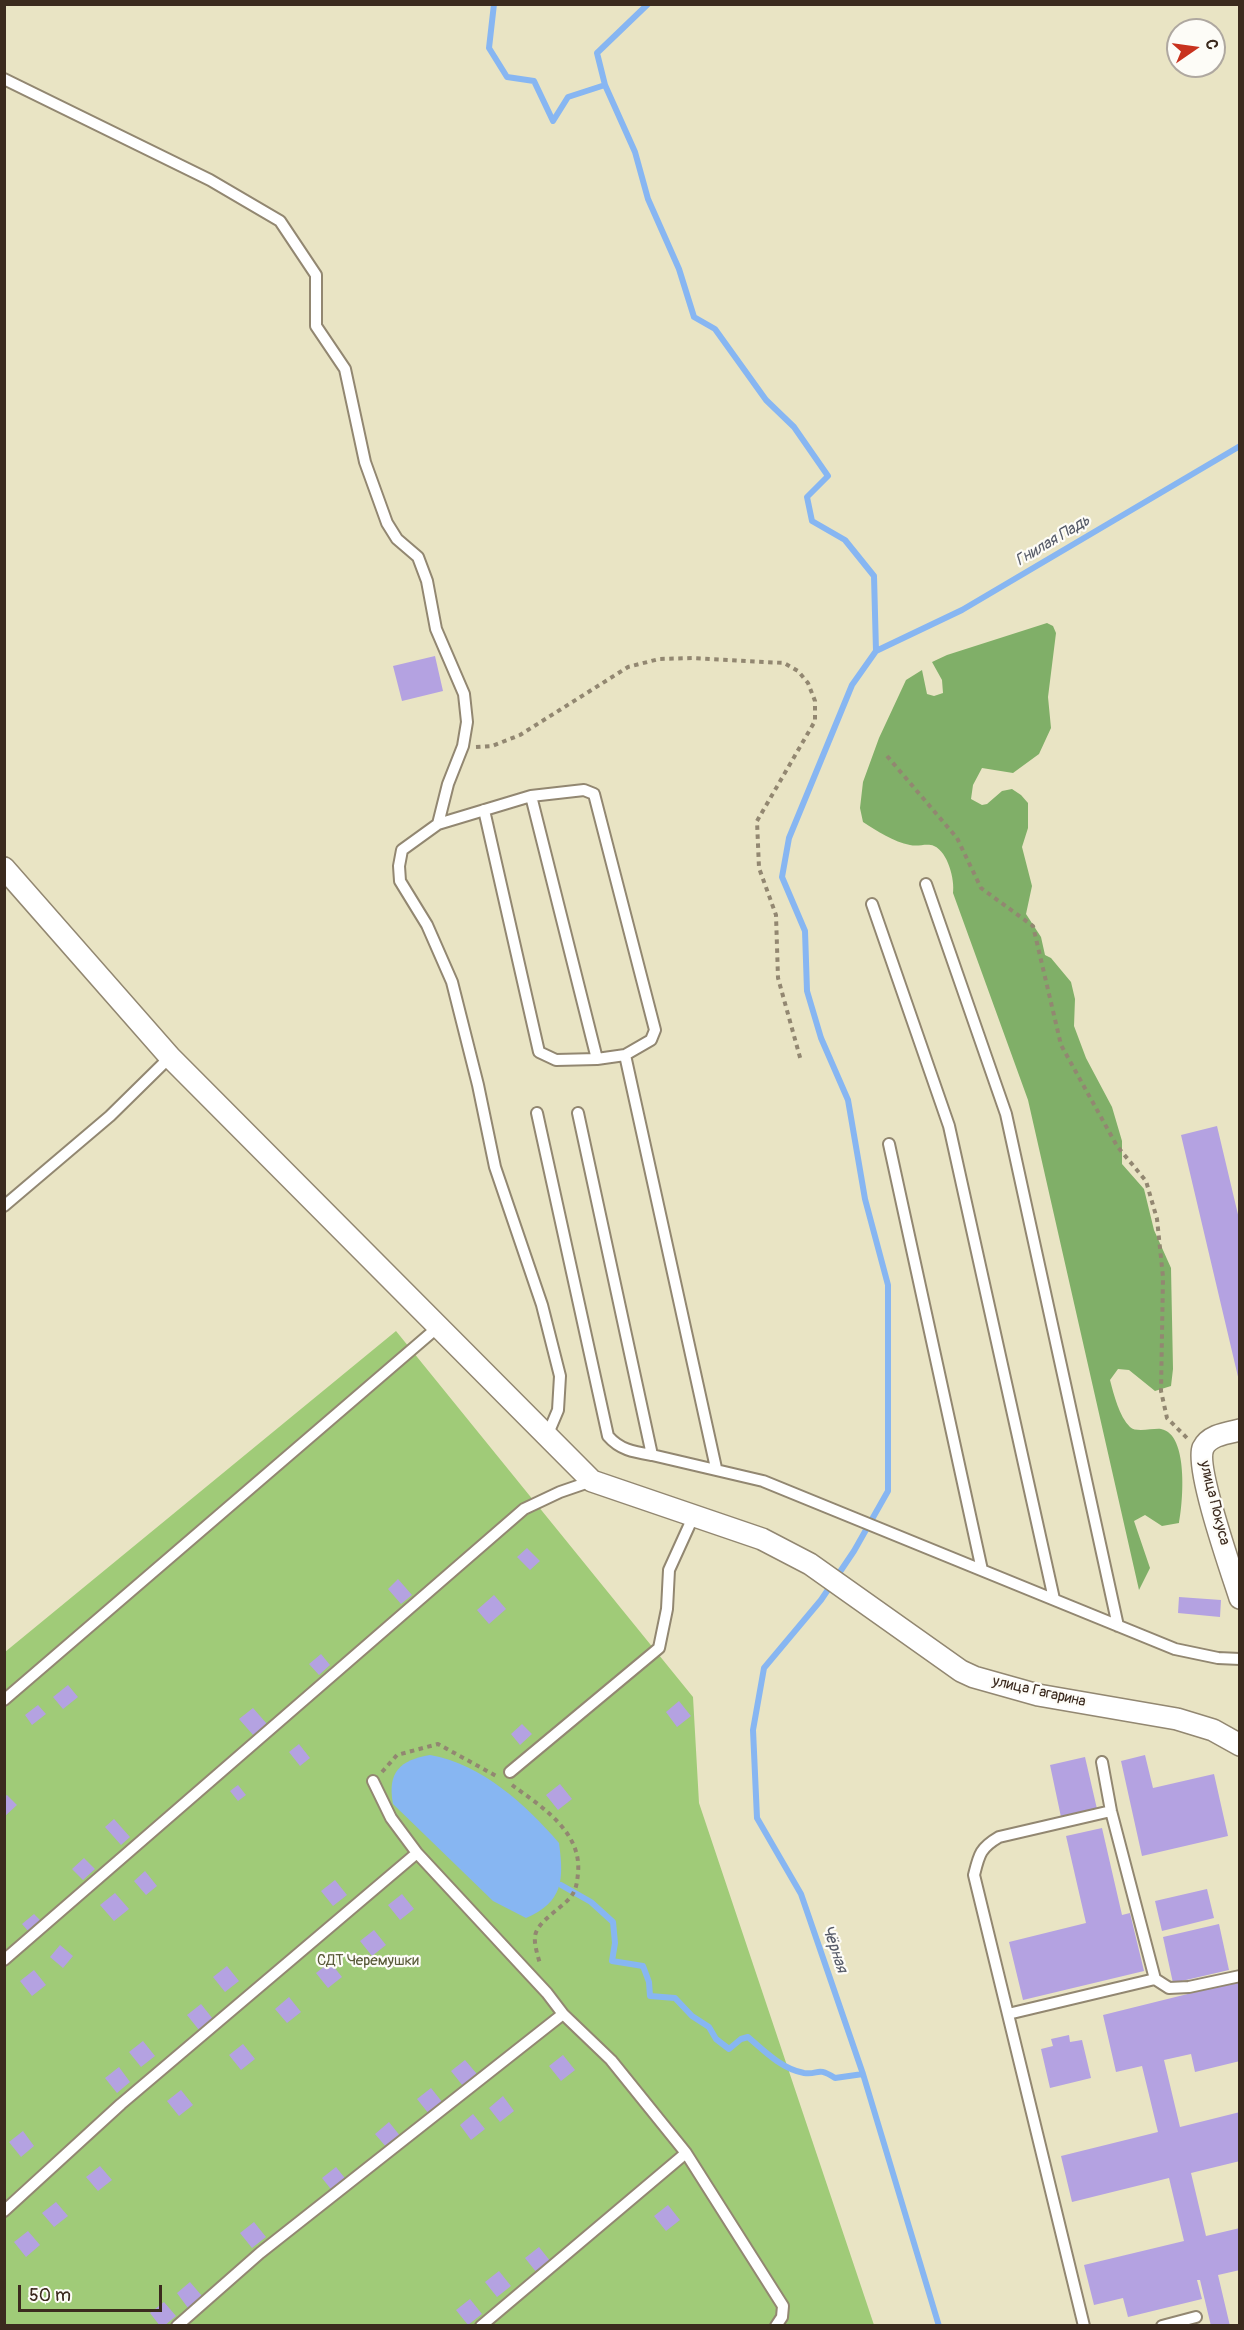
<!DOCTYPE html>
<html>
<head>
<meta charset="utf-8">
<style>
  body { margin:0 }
  #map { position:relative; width:1244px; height:2330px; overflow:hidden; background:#e9e4c4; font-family:Pangolin,sans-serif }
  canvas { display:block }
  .frame { position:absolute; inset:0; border:6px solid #3b2a1e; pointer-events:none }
  .north { position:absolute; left:1166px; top:18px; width:60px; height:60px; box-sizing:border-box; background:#fdfcf7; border:2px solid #afa8a0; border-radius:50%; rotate:77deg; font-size:16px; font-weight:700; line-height:24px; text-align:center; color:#3b2a1e }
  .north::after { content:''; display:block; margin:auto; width:21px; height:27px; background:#c8321e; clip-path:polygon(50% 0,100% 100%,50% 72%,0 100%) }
  .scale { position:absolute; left:18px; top:2285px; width:144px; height:27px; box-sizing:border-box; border:3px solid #3b2a1e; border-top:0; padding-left:8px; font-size:18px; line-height:21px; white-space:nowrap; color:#3b2a1e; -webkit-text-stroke:4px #fdfcf7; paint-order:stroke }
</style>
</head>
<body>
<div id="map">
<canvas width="1244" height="2330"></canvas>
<div class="frame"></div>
<div class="north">С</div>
<div class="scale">50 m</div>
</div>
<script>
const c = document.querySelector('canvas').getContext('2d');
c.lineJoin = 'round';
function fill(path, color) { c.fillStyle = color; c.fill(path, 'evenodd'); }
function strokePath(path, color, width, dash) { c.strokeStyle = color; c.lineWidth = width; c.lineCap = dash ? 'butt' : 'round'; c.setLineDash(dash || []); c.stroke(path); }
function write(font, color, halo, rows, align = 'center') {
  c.font = font + ' Pangolin,sans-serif'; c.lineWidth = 4.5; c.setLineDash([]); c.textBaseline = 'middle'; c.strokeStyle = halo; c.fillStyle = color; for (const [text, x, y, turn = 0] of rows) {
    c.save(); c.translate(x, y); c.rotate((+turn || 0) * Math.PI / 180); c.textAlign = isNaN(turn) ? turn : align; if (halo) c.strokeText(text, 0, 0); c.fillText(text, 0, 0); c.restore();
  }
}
const green = new Path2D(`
  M396,1331L693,1697L699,1803L874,2325L5,2326V1652Z`);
const forest = new Path2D(`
  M1047,623L1053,626L1056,633L1048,697L1051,728L1039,754L1013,773L982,768L973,785L971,799L982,805L987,804L1002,791L1012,789L1021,795L1028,803V828L1022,847L1032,886L1026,914L1041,937L1045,955L1051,958L1071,982L1075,999L1074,1026L1086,1058L1112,1107L1122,1141V1164L1144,1189L1154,1230L1171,1268L1173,1369L1171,1386L1155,1391L1129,1370L1118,1369L1110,1380C1114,1395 1119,1416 1130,1427C1136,1433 1153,1428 1161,1429C1189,1434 1183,1503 1179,1523L1162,1526L1145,1515L1134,1521L1150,1568L1139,1590L1028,1100L953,893C955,880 948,852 934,846C927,843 918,847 910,845C894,842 877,831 863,822L860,808L863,782L879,738L906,680L922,670L927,694L934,696L943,693L942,680L932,662L947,655Z`);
const water = new Path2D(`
  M430,1755C482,1764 526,1805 559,1843C564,1880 563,1902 526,1918L493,1901L393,1804C387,1772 400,1760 430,1755Z`);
const stream = new Path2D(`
  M494,4L489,48L507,77L534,81L553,121L568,97L605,85
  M648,4L597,53L605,85L635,152L648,199L679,269L694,317L715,329L766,400L794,427L828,476L807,497L812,521L845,540L874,576L876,651L852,685L789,838L782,877L805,931L807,991L821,1038L848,1100L865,1199L888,1285V1491L854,1551L821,1600L764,1668L753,1730L757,1818L801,1894L863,2074L939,2326
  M876,651L962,610L1240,446
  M561,1885L591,1902L613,1922L615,1943L612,1961L643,1966L649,1982L650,1996L675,1998L692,2016L709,2027L716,2039L729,2049L741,2039L748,2037C764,2051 782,2069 804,2073C820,2075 816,2066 835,2078L863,2074`);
const building = new Path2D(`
  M435,656L443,691L402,701L393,666Z
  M1217,1126L1240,1223L1239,1381L1181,1135Z
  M527,1548L540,1561L530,1570L517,1557Z
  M398,1579L412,1595L401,1604L388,1589Z
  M494,1595L506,1609L489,1624L477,1610Z
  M1179,1597L1221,1600L1220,1617L1178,1613Z
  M321,1654L330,1665L319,1675L309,1664Z
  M68,1685L78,1697L63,1709L53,1697Z
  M679,1701L691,1716L677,1727L666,1712Z
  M38,1705L46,1714L32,1725L25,1715Z
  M253,1708L267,1724L254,1736L239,1719Z
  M522,1724L532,1734L520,1745L511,1734Z
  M299,1744L310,1758L300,1766L289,1752Z
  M1145,1755L1153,1788L1214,1774L1228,1836L1142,1856L1121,1761Z
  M1085,1757L1097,1809L1061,1817L1050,1765Z
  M560,1784L572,1799L558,1810L546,1795Z
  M238,1785L246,1795L238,1801L230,1791Z
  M7,1795L17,1805L4,1817V1797Z
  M114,1819L130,1837L121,1845L105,1827Z
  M1102,1828L1122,1915L1130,1913L1144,1971L1023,2000L1009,1942L1086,1923L1066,1836Z
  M84,1858L95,1869L83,1880L72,1869Z
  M145,1871L157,1886L146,1895L134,1881Z
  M335,1880L347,1895L333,1906L321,1891Z
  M1207,1889L1214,1918L1162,1931L1155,1901Z
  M115,1893L129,1909L114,1921L100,1905Z
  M402,1894L414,1909L400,1920L388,1905Z
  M34,1914L41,1921L29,1932L22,1924Z
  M1219,1924L1229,1970L1173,1983L1163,1937Z
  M374,1930L386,1945L372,1956L360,1941Z
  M60,1945L73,1956L63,1968L50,1957Z
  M330,1962L342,1977L328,1988L316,1973Z
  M227,1966L239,1981L225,1992L213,1977Z
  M34,1970L46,1985L32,1996L20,1981Z
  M1240,1981V2061L1195,2072L1191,2054L1164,2060L1180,2127L1240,2112V2161L1191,2173L1206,2236L1240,2228V2270L1218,2275L1230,2326H1211L1200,2280H1197L1202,2299L1128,2317L1123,2298L1094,2305L1084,2265L1184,2241L1169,2178L1072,2202L1061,2156L1158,2132L1142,2066L1116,2072L1103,2015Z
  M289,1997L301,2012L287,2023L275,2009Z
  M201,2004L213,2019L199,2030L187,2015Z
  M1069,2035L1070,2042L1082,2040L1091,2078L1050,2088L1041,2049L1053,2046L1051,2039Z
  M143,2041L155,2056L141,2067L129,2052Z
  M243,2044L255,2059L241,2070L229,2055Z
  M563,2055L575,2070L561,2081L549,2066Z
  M465,2060L477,2074L463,2086L451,2071Z
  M119,2067L130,2082L117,2093L105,2078Z
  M431,2088L443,2103L429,2114L417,2099Z
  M181,2090L193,2105L179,2116L167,2101Z
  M503,2096L514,2111L500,2122L489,2108Z
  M473,2114L485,2129L471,2140L460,2125Z
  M389,2122L401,2137L387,2148L375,2134Z
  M23,2131L34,2146L21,2157L9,2142Z
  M100,2166L112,2180L98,2191L86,2177Z
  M336,2167L348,2182L334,2193L322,2178Z
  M56,2202L68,2216L54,2227L42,2213Z
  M668,2205L680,2220L666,2231L654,2216Z
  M254,2222L266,2237L252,2248L240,2233Z
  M28,2231L40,2245L26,2257L14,2242Z
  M539,2247L551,2262L537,2273L525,2258Z
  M499,2271L511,2286L497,2297L485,2282Z
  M190,2282L202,2296L188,2308L177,2293Z
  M470,2299L482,2314L468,2325L456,2310Z
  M164,2302L176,2316L164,2326H160L150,2313Z`);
const path = new Path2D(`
  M476,747L492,746L520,735L628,667L659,659L692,658L784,663L798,671L808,683L815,701V721L757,821L759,868L776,915L778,978L801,1061
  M887,756L957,838L981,888L1033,926L1061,1045L1117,1146L1146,1181L1157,1219L1163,1277L1161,1391L1167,1418L1187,1438
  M382,1772L397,1755L438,1744L498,1777
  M512,1785C542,1807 582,1832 578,1873C577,1884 576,1891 569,1899C560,1909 537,1922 535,1936C534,1945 538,1956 540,1964`);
const service = new Path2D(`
  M4,79L210,180L280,221L316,275V326L345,369L365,462L387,523L397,539L418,557L427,581L436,629L464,694L467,722L463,746L448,784L438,824
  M531,796L597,1059L625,1055L716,1468
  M484,810L539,1052L556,1060L597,1059
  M926,884L1006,1114L1118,1626
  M872,904L949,1126L1054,1599
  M537,1113L608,1436C620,1450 634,1452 652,1455
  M578,1113L652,1455L763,1481L1175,1649L1218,1658L1240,1659
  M889,1144L982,1570
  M4,1206L110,1116L170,1057
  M547,1436L558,1410L560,1376L542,1305L495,1167L478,1085L452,982L427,925L400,881L399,866L402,850L438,824L531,796L584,790L594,794L655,1030L651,1040L625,1055
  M4,1700L438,1327
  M510,1772L659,1648L667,1609L669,1570L694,1515
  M417,1853L547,1993L563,2014L611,2060L686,2153L783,2306L782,2317L776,2326
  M4,1960L524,1509L560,1492L592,1481
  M1155,1979L1169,1988L1189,1987L1240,1976
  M1008,2014L1155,1979L1111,1811L1102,1762
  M4,2211L121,2104L417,1853L391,1818L373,1781
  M177,2326L260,2253L563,2014
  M481,2326L686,2153
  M1084,2326L974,1875C979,1855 980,1848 999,1837L1111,1811
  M1162,2326L1196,2317`);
const minor = new Path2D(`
  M4,868L170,1057L592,1481L762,1539L810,1564L961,1671L974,1677L1038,1695L1177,1719L1213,1730L1240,1745
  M1240,1430C1227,1433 1209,1435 1203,1448C1195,1468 1232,1573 1240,1598`);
const streetNames = [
  ["улица Покуса",1214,1503,76],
  ["улица Гагарина",1039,1692,13]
];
const parkNames = [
  ["СДТ Черемушки",368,1961]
];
const waterNames = [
  ["Гнилая Падь",1053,541,-31],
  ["Чёрная",834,1949,71]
];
fill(green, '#a0cb78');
fill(forest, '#80af68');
fill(water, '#87b6f2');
strokePath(stream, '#87b6f2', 6);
fill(building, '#b4a2e1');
strokePath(service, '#928771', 14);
strokePath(minor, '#928771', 24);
strokePath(path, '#928771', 4, [4.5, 4.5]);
strokePath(service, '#fff', 10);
strokePath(minor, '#fff', 21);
write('15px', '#3b2a1e', '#fdfcf7', streetNames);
write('15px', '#595a39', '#fdfcf7', parkNames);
write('italic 16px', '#565b68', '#fdfcf7', waterNames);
</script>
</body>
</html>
